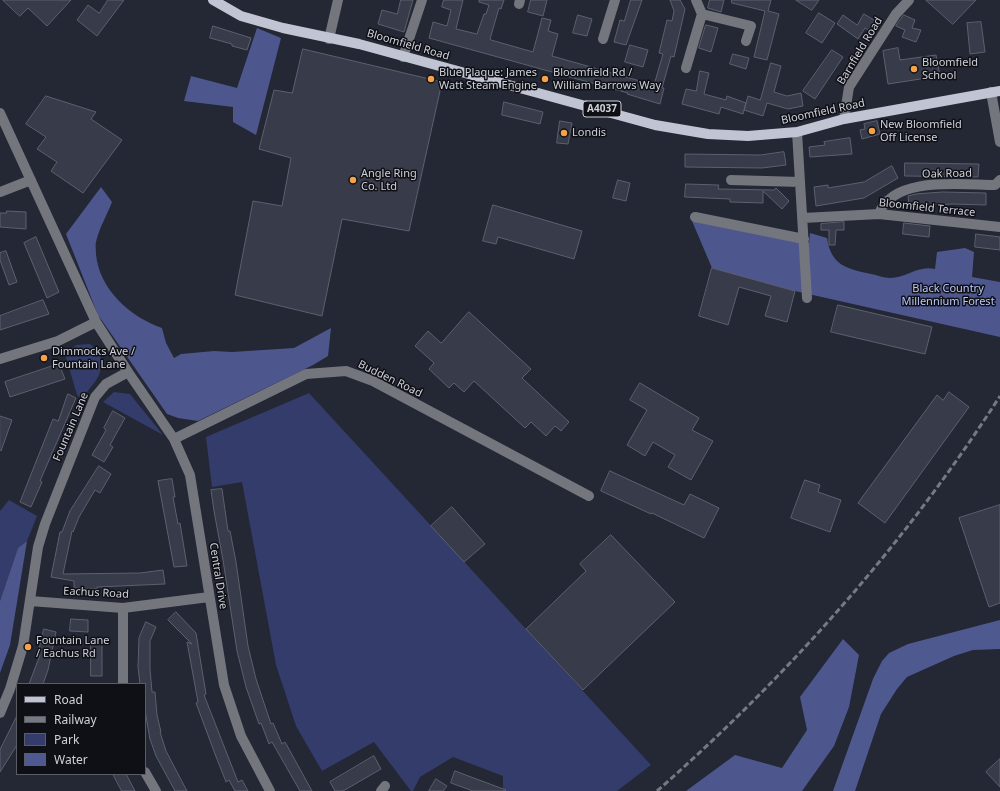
<!DOCTYPE html>
<html>
<head>
<meta charset="utf-8">
<style>
  body { margin:0 }
  #map { position:relative; width:1000px; height:791px; overflow:hidden; background:#242734; font-family:"Noto Sans",sans-serif }
  canvas { display:block }
  .legend { position:absolute; left:16px; top:683px; width:130px; height:92px; box-sizing:border-box; background:#0f1016; border:1px solid #5b5d64; margin:0; padding:5px 7px; list-style:none; font-size:12px; color:#ced1d9 }
  .legend li { display:flex; align-items:center; gap:8px; height:20px }
  .legend b { width:20px; border:1px solid #5b5d64 }
</style>
</head>
<body>
<div id="map">
<canvas width="1000" height="791"></canvas>
<ul class="legend">
<li><b style="height:5px;background:#c1c5d3"></b>Road</li>
<li><b style="height:5px;background:#767984"></b>Railway</li>
<li><b style="height:11px;background:#343c6b"></b>Park</li>
<li><b style="height:11px;background:#4e5990"></b>Water</li>
</ul>
</div>
<script>
const c = document.querySelector('canvas').getContext('2d');
c.lineJoin = 'round';
function fill(path, color) { c.fillStyle = color; c.fill(path, 'evenodd'); }
function strokePath(path, color, width, dash) { c.strokeStyle = color; c.lineWidth = width; c.lineCap = dash ? 'butt' : 'round'; c.setLineDash(dash || []); c.stroke(path); }
function write(font, color, halo, rows, align = 'center') {
  c.font = font + ' "Noto Sans",sans-serif'; c.lineWidth = 3; c.setLineDash([]); c.textBaseline = 'middle'; c.strokeStyle = halo; c.fillStyle = color; for (const [text, x, y, turn = 0] of rows) {
    c.save(); c.translate(x, y); c.rotate((+turn || 0) * Math.PI / 180); c.textAlign = isNaN(turn) ? turn : align; if (halo) c.strokeText(text, 0, 0); c.fillText(text, 0, 0); c.restore();
  }
}
const green = new Path2D(`
  M90,344L100,353C104,378 95,380 82,399L77,395L65,354L76,345Z
  M114,392L130,394L163,435L103,402Z
  M309,393L651,765L617,791H507L503,790V776L453,757L420,777L413,791H411L374,742L322,771L296,726L276,665L242,482L212,487L206,437Z
  M9,500L37,516L27,541L18,548L0,601V511Z`);
const forest = new Path2D(`
  M257,28L281,38L256,135L233,122V107L184,101L191,76L237,88Z
  M101,187L112,202C107,215 99,228 96,242C95,245 96,250 96,254C99,289 130,317 162,328L166,343L174,358L181,354L214,351L232,352L294,348L331,328L328,356L313,365L198,421L178,418L167,414L98,315L66,234Z
  M692,221L809,243L810,233L827,238C831,266 848,269 871,274C877,275 884,278 890,278C906,278 918,265 935,269L937,252L965,248L974,252L972,277L1000,282V337L795,291L712,268Z
  M27,541L10,645L0,673V601L18,548Z
  M843,639L859,655L849,707L834,746L802,791H686L735,755L782,768L807,730L800,697Z`);
const water = new Path2D(`
  M1000,620V649L973,650L954,656L907,677L897,689L881,714L855,791H833L873,679L882,661L889,653L908,644Z`);
const building = new Path2D(`
  M3,0H71L47,26L28,8L20,16Z
  M108,0H124L97,36L77,20L88,5L99,13Z
  M401,0H413L404,32L378,24L382,10L397,14Z
  M444,0H463L456,29L477,34L484,14H486L489,5L479,2V0H504L501,9L499,8L490,39L491,40L533,52L542,18L551,20L548,31L558,34L552,56L654,85L663,54L659,53L667,20L672,21L674,11L670,0H680L685,9L674,57L671,56L662,88H664L660,104L627,94L628,93L429,38L433,22L447,26L451,10L442,7Z
  M531,0H547L543,16L528,12Z
  M631,0H642L626,45L614,42L620,20L624,21Z
  M710,0H724L721,12L708,8Z
  M732,0H771L768,11L779,14L767,60L754,57L765,11L732,3Z
  M796,0H819L812,10Z
  M926,0H976L953,24Z
  M819,13L835,23L822,43L806,33Z
  M864,14L879,23L873,33L865,28L858,39L837,24L843,15L857,25Z
  M578,15L592,19L587,36L573,33Z
  M904,15L915,20L912,28L921,30L916,42L902,37L905,30L896,26Z
  M981,22L985,52L970,54L967,23Z
  M706,25L718,28L711,52L699,48Z
  M213,26L251,38L247,50L232,46V44L210,38Z
  M630,45L648,50L643,67L625,62Z
  M898,48L900,60L936,55L940,76L888,84L883,51Z
  M303,49L442,82L409,231L342,219L322,316L235,295L253,201L282,206L291,158L259,149L274,90L292,93Z
  M832,50L843,57L815,99L803,91Z
  M733,54L749,58L746,69L730,64Z
  M771,63L781,66L774,92L787,96L801,93L803,106L788,109L767,103L763,116L744,110L748,96L760,100Z
  M700,71L709,73L704,94L726,100L727,96L746,103L743,114L721,107L719,114L682,104L686,89L696,91Z
  M46,96L96,112L91,119L122,140L83,193L51,171L57,162L37,149L46,137L26,124Z
  M504,102L543,112L540,124L502,115Z
  M560,121L572,123L568,144L557,143Z
  M877,121L880,134L862,139L860,130L865,129L864,124Z
  M850,138L852,154L810,157L809,147L825,145L824,142Z
  M784,152L786,165L762,168L685,167V154L760,155Z
  M905,163L979,164L978,177L905,176Z
  M892,166L898,178L864,198L816,206L814,187L828,185V188L864,182Z
  M618,180L630,183L626,201L613,198Z
  M686,184L719,185L718,189L774,190L776,188L789,201L782,209L763,191V203L730,202V199L685,197Z
  M943,192L986,193V205L953,204L909,206L908,196L916,194Z
  M493,205L582,231L574,259L498,237L496,244L483,241Z
  M7,211L26,212V229L0,227V213H6Z
  M844,222V230H836L835,245H829V230H821V224Z
  M904,223L930,226L929,237L903,234Z
  M976,234L1000,237V250L975,247Z
  M36,237L59,292L47,298L24,243Z
  M6,251L17,282L9,285L0,260V253Z
  M712,268L795,291L787,322L765,316L771,296L739,287L728,325L699,316Z
  M43,300L49,314L0,330V316Z
  M838,305L932,327L925,354L831,332Z
  M469,312L531,369L522,378L569,422L561,431L555,426L546,436L531,422L525,428L474,381L464,392L454,383L449,388L429,369L434,363L415,346L428,331L441,343Z
  M59,364L65,379L10,397L5,382Z
  M640,383L699,418L692,430L713,441L691,480L668,467L675,455L653,442L645,456L627,445L647,410L630,400Z
  M949,392L969,407L885,523L858,503L937,395L943,400Z
  M68,394L76,398L40,481L42,482L31,507L20,502L53,419L58,421Z
  M113,411L125,418L110,445L113,447L104,462L92,455L106,430L104,428Z
  M0,416L12,420L1,451L0,450Z
  M99,466L111,474L100,493L95,490L79,517L73,532L72,531L63,574L140,573L163,570L165,584L97,587V589L74,588V581L51,577L60,532H62L70,511Z
  M610,471L684,505L690,494L719,508L704,538L652,513L651,514L601,491Z
  M172,479L175,497H173L178,524L180,523L187,566L174,567L158,481Z
  M805,480L820,485L818,492L841,500L830,532L791,518Z
  M222,489L228,531H230L236,562L248,646L256,679L271,724L273,723L282,744L285,742L312,791H300L272,742L269,744L261,723L259,724L246,687L237,651L223,560L214,511L211,490Z
  M1000,505V603L989,607L959,518Z
  M452,507L485,544L464,562L431,526Z
  M611,535L675,602L583,690L526,629L586,571L580,564Z
  M176,612L196,633L206,694L204,695L238,782L242,780L248,791H235L229,780L226,782L215,754L196,703L198,702L187,642L192,644L168,620Z
  M71,619L88,620V632L70,631Z
  M146,622L156,627L150,641V669L152,692H155L157,715L161,732H160L166,751L187,791H175L156,756L150,739L145,711V684H140L138,667L139,638Z
  M44,629L56,632L48,670L43,684H29L40,655H38Z
  M91,638H102V676H91Z
  M17,716V745L0,772V750Z
  M374,756L381,769L343,791H335L330,782Z
  M1000,759V787L986,772Z
  M455,771L506,790L505,791H473L451,783Z
  M113,774H126L135,791H122Z
  M436,779L447,786L443,791H429Z`);
const minor = new Path2D(`
  M519,4L520,0
  M702,14L751,26L746,41
  M329,39L338,0
  M603,39L615,0
  M403,57L422,0
  M686,68L702,14L696,0
  M991,92L1000,142
  M0,113L96,322L128,372L106,384L95,397L45,524L38,547L23,646L10,689L0,713
  M844,119L849,87L896,14L909,0
  M797,132L807,298
  M731,180L800,182
  M0,192L31,180
  M879,214C893,175 963,185 995,185L1000,180
  M695,217L804,239
  M803,218L879,214L1000,227
  M0,359L58,341L96,322
  M128,372L174,439L190,475L224,685L241,736L270,791
  M174,439L306,374L346,371L373,381L589,496
  M30,601L123,608L209,597
  M123,684V608
  M145,772L156,791
  M381,791L385,786`);
const major = new Path2D(`
  M213,0L241,16L283,28L359,44L655,125L708,134L748,136L797,132L844,119L1000,91`);
const rail = new Path2D(`
  M657,791C789,675 905,544 1000,396`);
const markers = [
  [914,69,4,"#f6a248"],
  [431,79,4,"#f6a248"],
  [545,79,4,"#f6a248"],
  [872,131,4,"#f6a248"],
  [564,133,4,"#f6a248"],
  [353,180,4,"#f6a248"],
  [44,358,4,"#f6a248"],
  [28,647,4,"#f6a248"]
];
const shields = [
  [602,109,38]
];
const shieldNames = [
  ["A4037",602,109]
];
const streetNames = [
  ["Bloomfield Road",408,45,16],
  ["Barnfield Road",860,51,-59],
  ["Bloomfield Road",823,112,-12],
  ["Oak Road",947,174,-1],
  ["Bloomfield Terrace",927,208,6],
  ["Budden Road",390,379,26],
  ["Fountain Lane",71,427,-67],
  ["Central Drive",218,576,81],
  ["Eachus Road",96,593,3]
];
const poiNames = [
  ["Bloomfield",922,63],
  ["School",922,76],
  ["Blue Plaque: James",439,73],
  ["Watt Steam Engine",439,86],
  ["Bloomfield Rd /",553,73],
  ["William Barrows Way",553,86],
  ["New Bloomfield",880,125],
  ["Off License",880,138],
  ["Londis",572,133],
  ["Angle Ring",361,174],
  ["Co. Ltd",361,187],
  ["Dimmocks Ave /",52,352],
  ["Fountain Lane",52,365],
  ["Fountain Lane",36,641],
  ["/ Eachus Rd",36,654]
];
const parkNames = [
  ["Black Country",948,289],
  ["Millennium Forest",948,302]
];
fill(green, '#343c6b');
fill(forest, '#4d578e');
fill(water, '#4e5990');
fill(building, '#383b49');
strokePath(building, '#5c606f', 1);
strokePath(minor, '#74767d', 10);
strokePath(major, '#c1c5d3', 10);
strokePath(rail, '#767984', 3, [6, 3]);
for (const [x, y, r, color] of markers) { const dot = new Path2D(); dot.arc(x, y, r, 0, 2 * Math.PI); c.fillStyle = color; c.fill(dot); strokePath(dot, '#0f1016', 1.5); }
for (const [x, y, w] of shields) { const box = new Path2D(); box.roundRect(x - w / 2, y - 8, w, 16, 3); c.fillStyle = '#0f1016'; c.fill(box); strokePath(box, '#ced1d9', 1); }
write('bold 10px', '#ced1d9', null, shieldNames);
write('11px', '#ced1d9', '#0f1016', streetNames);
write('11px', '#ced1d9', '#0f1016', poiNames, 'left');
write('11px', '#bac6f8', '#0f1016', parkNames);
</script>
</body>
</html>
